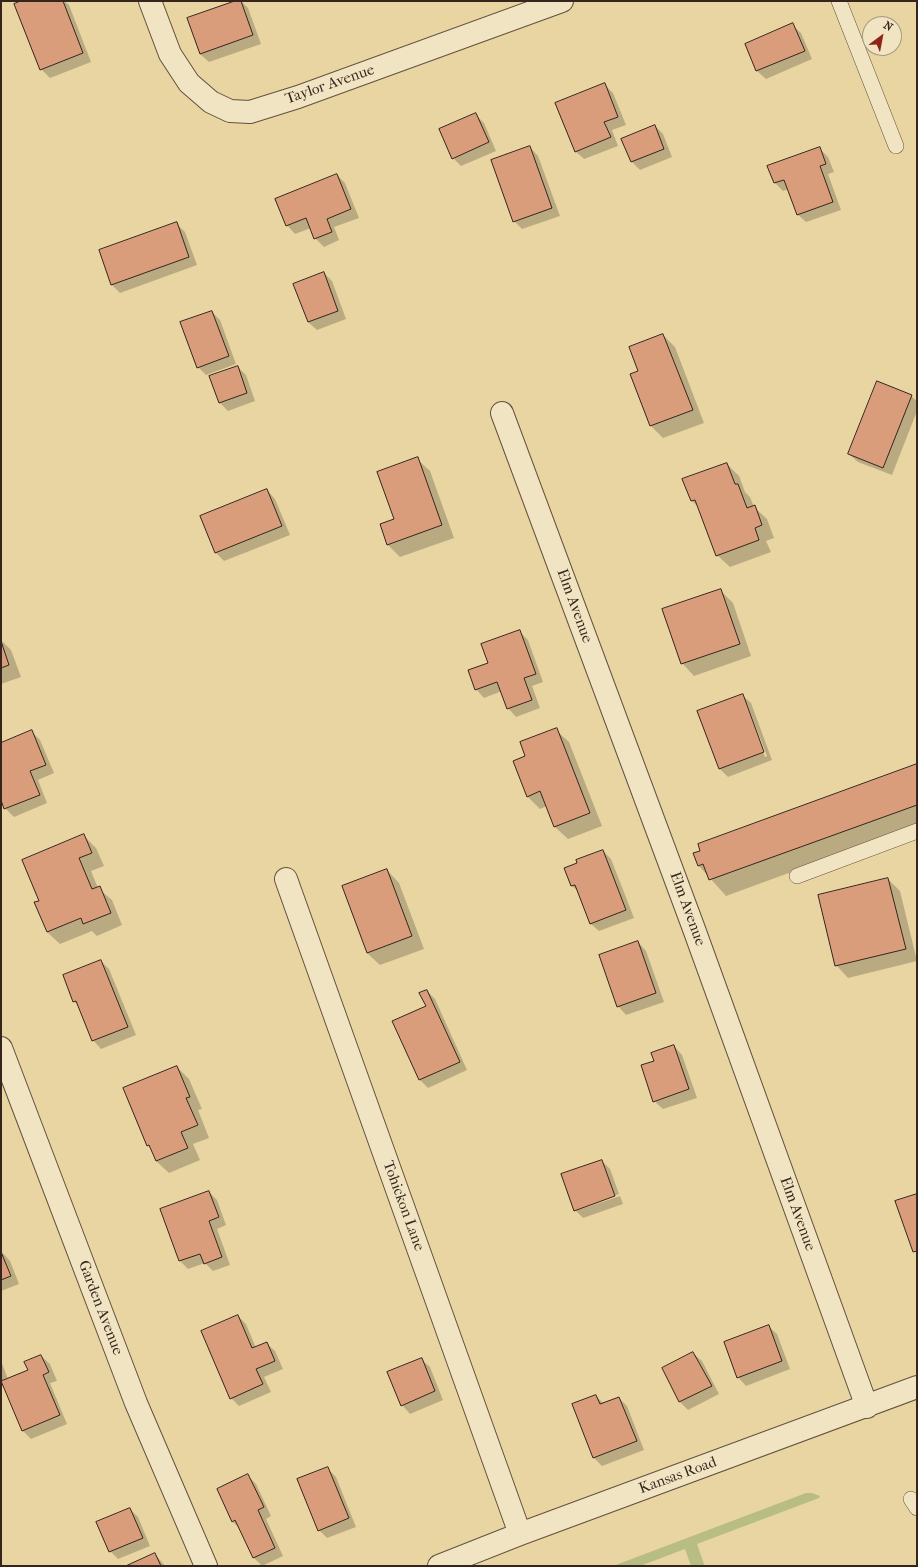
<!DOCTYPE html>
<html>
<head>
<meta charset="utf-8">
<style>
  body { margin:0 }
  #map { position:relative; width:918px; height:1567px; overflow:hidden; background:#e9d5a2; font-family:"IM FELL French Canon",serif }
  canvas { display:block }
  .frame { position:absolute; inset:0; border:2px solid #35251d; pointer-events:none }
  .north { position:absolute; left:862px; top:16px; width:40px; height:40px; box-sizing:border-box; background:#f1e4c3; border:1px solid #a69881; border-radius:50%; rotate:32deg; font-size:11px; font-weight:700; line-height:16px; text-align:center; color:#35251d }
  .north::after { content:''; display:block; margin:auto; width:14px; height:18px; background:#8f2418; clip-path:polygon(50% 0,100% 100%,50% 72%,0 100%) }
</style>
</head>
<body>
<div id="map">
<canvas width="918" height="1567"></canvas>
<div class="frame"></div>
<div class="north">N</div>
</div>
<script>
const c = document.querySelector('canvas').getContext('2d');
c.lineJoin = 'round';
function fill(path, color) { c.fillStyle = color; c.fill(path, 'evenodd'); }
function strokePath(path, color, width, dash) { c.strokeStyle = color; c.lineWidth = width; c.lineCap = dash ? 'butt' : 'round'; c.setLineDash(dash || []); c.stroke(path); }
function label(font, color, halo, rows, align = 'center') {
  c.font = font + ' "IM FELL French Canon",serif'; c.lineWidth = 3.5; c.setLineDash([]); c.textBaseline = 'middle'; c.strokeStyle = halo; c.fillStyle = color; for (const [text, x, y, turn = 0] of rows) {
    c.save(); c.translate(x, y); c.rotate((+turn || 0) * Math.PI / 180); c.textAlign = isNaN(turn) ? turn : align; if (halo) c.strokeText(text, 0, 0); c.fillText(text, 0, 0); c.restore();
  }
}
fill(new Path2D(`
  M806,1493H812L820,1496L819,1498L697,1544L704,1564L703,1566H691L685,1549L640,1566H613Z`), '#b8bd84');
fill(new Path2D(`
  M24,1H64L69,5L91,62L50,78L41,69Z
  M237,1H241L248,8L261,44L209,62L200,54L188,19Z
  M792,25L801,33L812,59L766,79L757,71L746,45Z
  M605,85L613,93L626,125L612,130L618,146L584,159L575,151Z
  M475,114L484,123L496,151L461,166L453,158Z
  M655,126L663,134L672,157L640,170L632,162Z
  M530,147L538,156L560,216L522,229L514,221Z
  M820,149L828,157L834,172L828,174L841,210L806,222L797,214L789,189L783,191L775,183L769,167Z
  M337,175L345,183L359,218L334,227L339,240L324,247L315,238L311,228L295,234L287,225Z
  M177,224L185,232L197,265L120,293L112,285Z
  M324,273L332,281L346,319L317,330L308,322L294,284Z
  M212,312L220,320L236,364L206,375L198,367Z
  M663,335L675,347L704,423L663,438L651,426L631,375L639,372Z
  M238,367L246,375L255,401L228,411L219,402Z
  M911,396L917,401V411L892,475L858,462L849,454Z
  M417,459L430,471L454,538L400,557L388,545L381,525L396,520Z
  M727,464L739,476L745,492L750,497L754,507L767,519L774,538L766,541L771,552L730,567L717,555L700,509L692,501Z
  M267,490L275,499L290,535L224,561L216,553L201,517Z
  M720,590L733,603L751,656L694,676L682,663Z
  M520,632L528,640L543,682L532,686L540,708L516,717L508,708L502,691L484,698L476,689L489,663Z
  M1,640L11,650L21,677L1,684Z
  M742,695L751,703L772,760L728,777L720,769ZM745,704H747L767,756L765,757Z
  M556,730L569,742L602,826L568,839L555,827L547,806L540,809L527,796V757Z
  M32,732L40,740L54,773L38,780L47,803L14,817L5,808L1,798V744Z
  M917,765V826L726,896L699,866L694,854Z
  M84,836L96,848L104,866L91,871L98,888L112,900L122,925L97,936L92,931L60,944L47,932L40,901Z
  M603,851L611,859L634,918L599,931L590,923L579,892L572,886L578,863Z
  M387,870L399,883L424,949L380,965L367,953Z
  M888,879L900,891L917,961L848,978L836,965Z
  M638,942L646,951L664,1002L626,1015L618,1006Z
  M101,961L109,969L136,1035L101,1049L93,1040L79,1007L74,1001Z
  M427,991L435,999L467,1070L428,1088L420,1080L393,1022L427,1006Z
  M674,1046L682,1055L697,1098L663,1109L654,1101Z
  M177,1067L189,1079L202,1109L198,1110L209,1138L193,1144L200,1160L169,1173L156,1161L152,1150L148,1146L124,1089Z
  M602,1161L610,1169L619,1194L578,1208V1210L620,1196L623,1204L583,1218L575,1210Z
  M209,1192L217,1200L226,1225L217,1229L230,1265L213,1271L205,1263L188,1269L180,1261Z
  M1,1251L10,1261L19,1284L1,1291Z
  M238,1316L246,1324L256,1348L266,1343L275,1351L283,1369L264,1377L271,1392L239,1406L231,1398Z
  M768,1326L777,1334L790,1369L746,1386L738,1377Z
  M693,1353L702,1361L719,1394L688,1410L680,1402L663,1368Z
  M41,1356L50,1364L57,1381L50,1383L67,1424L31,1439L23,1431L4,1385L1,1386V1361L8,1379L29,1371Z
  M421,1359L430,1367L443,1400L410,1414L402,1405Z
  M596,1396L604,1404L619,1398L627,1406L644,1450L602,1466L594,1458L573,1405Z
  M327,1468L336,1477L356,1527L327,1538L319,1530Z
  M248,1476L256,1484L271,1516L266,1519L283,1556L262,1566L254,1558L240,1529L232,1521Z
  M130,1509L138,1517L150,1546L118,1559L110,1551Z
  M155,1554L165,1566H128Z`), '#0003');
const building = new Path2D(`
  M21,1H63L83,53L40,70L14,4Z
  M235,1H241L253,35L200,54L187,18Z
  M793,23L805,51L756,71L745,44Z
  M605,83L618,117L604,122L611,137L575,152L555,103Z
  M476,113L489,142L452,159L439,129Z
  M655,125L664,149L631,162L621,139Z
  M530,146L552,208L513,222L491,160Z
  M820,147L826,164L820,166L833,202L797,215L784,180L774,183L767,166Z
  M337,174L351,209L327,219L332,232L314,239L306,218L286,226L275,199Z
  M177,222L189,257L111,285L99,250Z
  M324,272L338,311L308,322L293,284Z
  M212,311L229,356L197,368L180,322Z
  M663,334L693,410L650,426L630,374L638,371L629,347Z
  M238,366L247,393L219,403L209,376Z
  M877,381L912,395L883,468L848,454Z
  M418,457L442,525L387,545L380,524L394,519L377,472Z
  M727,463L735,484H738L747,508L755,505L762,525L755,528L759,540L716,556L695,500L691,501L682,479Z
  M267,489L282,526L215,553L200,516Z
  M721,589L740,644L681,664L662,609Z
  M520,630L536,674L524,678L532,700L507,709L497,682L475,690L468,670L488,663L481,644Z
  M1,641L9,665L1,668Z
  M743,694L764,752L719,769L697,711Z
  M557,728L590,813L554,827L540,791L527,797L513,761L525,756L520,742Z
  M32,730L46,765L30,771L40,795L4,809L1,800V743Z
  M917,764V805L709,880L703,864L698,866L693,853L700,851L698,844Z
  M84,834L92,853L79,858L92,889L100,886L111,913L83,924L81,918L47,932L34,902L39,901L22,860Z
  M603,850L626,910L590,924L575,885L571,886L564,868L577,863L576,860Z
  M387,869L412,936L367,953L342,886Z
  M888,878L906,949L835,966L818,895Z
  M638,941L656,993L617,1007L599,955Z
  M101,960L128,1027L92,1041L76,1001L73,1002L63,975Z
  M427,990L460,1062L419,1080L392,1021L426,1006L419,993Z
  M674,1045L689,1089L653,1102L641,1065L654,1061L651,1053Z
  M177,1066L190,1097L186,1098L198,1125L181,1132L188,1148L156,1161L149,1145L147,1146L123,1088Z
  M602,1160L615,1196L574,1211L561,1174Z
  M209,1191L219,1217L209,1221L222,1257L204,1264L200,1254L179,1261L160,1209Z
  M917,1194V1251L913,1252L895,1201Z
  M1,1252L11,1276L1,1280Z
  M238,1315L252,1348L267,1342L275,1361L256,1369L263,1384L230,1399L201,1331Z
  M769,1325L782,1361L737,1378L724,1342Z
  M693,1352L712,1386L679,1402L662,1368Z
  M41,1355L49,1372L43,1375L60,1415L22,1431L1,1381L28,1370L24,1362Z
  M422,1358L435,1391L401,1406L387,1372Z
  M596,1395L600,1404L619,1397L637,1441L593,1458L572,1404Z
  M328,1467L349,1518L318,1531L297,1479Z
  M248,1474L264,1507L258,1510L275,1548L253,1558L235,1520L232,1522L217,1489Z
  M130,1508L143,1538L109,1552L96,1522Z
  M155,1553L161,1566H126Z`);
fill(building, '#da9d7c');
strokePath(building, '#35251d', 1);
const service = new Path2D(`
  M839,1L896,146
  M797,876L917,831
  M911,1499L917,1508`);
const minor = new Path2D(`
  M150,1L170,54L189,83L211,102L230,111L250,112L298,97L562,1
  M502,413L694,929L867,1407
  M286,879L520,1534
  M1,1048L136,1403L206,1566
  M439,1566L520,1534L917,1387`);
strokePath(service, '#62513e', 16);
strokePath(minor, '#62513e', 24);
strokePath(service, '#f1e4c3', 15);
strokePath(minor, '#f1e4c3', 22);
label('15px', '#35251d', '#f1e4c3', [
  ["Taylor Avenue",330,85,-19],
  ["Elm Avenue",574,606,70],
  ["Elm Avenue",687,909,70],
  ["Tohickon Lane",403,1206,70],
  ["Elm Avenue",797,1214,70],
  ["Garden Avenue",100,1308,69],
  ["Kansas Road",678,1476,-20]
]);
</script>
</body>
</html>
